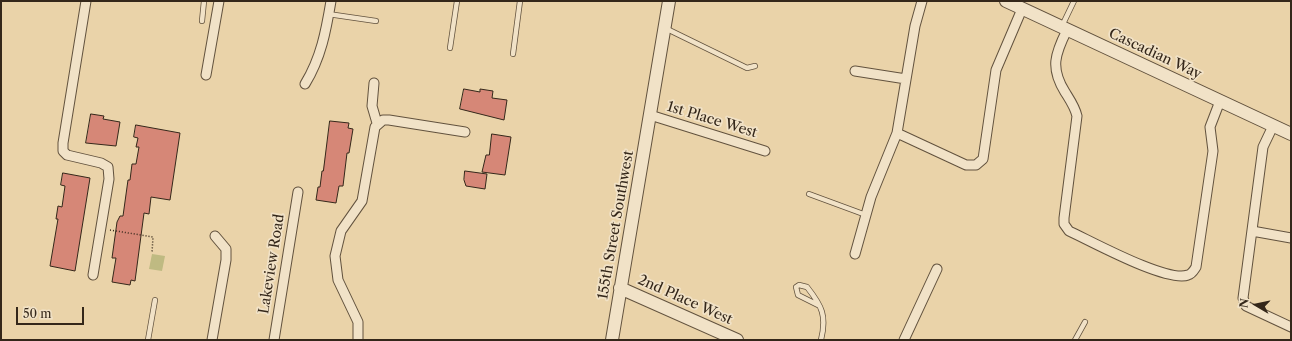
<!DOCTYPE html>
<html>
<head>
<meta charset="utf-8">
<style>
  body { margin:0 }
  #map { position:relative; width:1292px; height:341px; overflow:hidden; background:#ead3a9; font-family:"Libre Caslon Text",serif }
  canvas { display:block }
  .frame { position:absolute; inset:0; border:2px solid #34271a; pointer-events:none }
  .north { position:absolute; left:1236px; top:285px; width:40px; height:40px; -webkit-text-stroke:3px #f1e2c7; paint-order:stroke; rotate:279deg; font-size:11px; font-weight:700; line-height:16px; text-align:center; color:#34271a }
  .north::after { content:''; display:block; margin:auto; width:14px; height:18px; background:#34271a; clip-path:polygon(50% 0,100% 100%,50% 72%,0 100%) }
  .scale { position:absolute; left:16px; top:307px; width:68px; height:18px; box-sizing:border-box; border:2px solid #34271a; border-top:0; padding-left:5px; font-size:12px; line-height:14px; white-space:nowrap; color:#34271a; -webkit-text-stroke:3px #f1e2c7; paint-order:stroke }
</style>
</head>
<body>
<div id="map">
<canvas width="1292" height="341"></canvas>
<div class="frame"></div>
<div class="north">N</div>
<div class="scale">50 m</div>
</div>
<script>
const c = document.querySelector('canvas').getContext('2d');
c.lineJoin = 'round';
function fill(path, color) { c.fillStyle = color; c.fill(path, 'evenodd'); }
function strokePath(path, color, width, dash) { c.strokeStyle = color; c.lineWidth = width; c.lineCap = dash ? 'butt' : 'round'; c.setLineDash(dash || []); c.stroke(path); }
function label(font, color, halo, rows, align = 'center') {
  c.font = font + ' "Libre Caslon Text",serif'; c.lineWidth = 3.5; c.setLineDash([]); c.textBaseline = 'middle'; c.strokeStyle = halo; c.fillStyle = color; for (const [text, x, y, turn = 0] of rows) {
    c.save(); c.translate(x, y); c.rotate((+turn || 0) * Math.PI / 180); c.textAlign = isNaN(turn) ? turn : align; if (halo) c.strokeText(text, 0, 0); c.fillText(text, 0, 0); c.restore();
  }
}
fill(new Path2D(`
  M152,254L165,256L162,271L149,269Z`), '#bfba82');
const building = new Path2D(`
  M464,89L480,92V89L493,91L492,98L507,100L504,120L460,109Z
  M91,114L104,116L103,119L120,122L116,146L86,143Z
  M330,121L349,123L348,128L353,129L349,153H347L343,186H339L336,203L316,200L318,187H320L322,171H323Z
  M136,125L180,133L170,200L151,197L149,214L144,213L135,281L131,280L130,285L112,282L116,258H112L117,222L120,216H123L128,180H130L132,164H136L139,147H136L138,138L134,137Z
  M492,134L511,137L505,175L482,172L486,155H489Z
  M465,171L487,174L485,189L466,186L464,180Z
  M63,173L90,178L75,271L50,266L58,219H56L58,206L62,207L65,186L61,185Z`);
fill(building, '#d68777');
strokePath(building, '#34271a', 1);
const service = new Path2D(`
  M328,14L376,21
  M202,21L204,1
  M1062,26L1074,1
  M665,28L747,68L755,66
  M450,48L457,1
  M513,54L520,1
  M809,194L866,215
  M818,305L798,295L796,287L799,285L807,287C822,306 827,316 821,340
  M148,340L155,300
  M1075,340L1085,322`);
const minor = new Path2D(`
  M86,1L63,143V151L67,155L101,163L108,167L109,179L93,275
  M1067,30C1055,54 1050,68 1065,92C1070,100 1075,107 1077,116L1064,218V224L1069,231C1091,241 1167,283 1188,275C1192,274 1194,270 1196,267L1213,151L1210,127L1220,101
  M855,71L906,79
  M206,75L219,1
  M374,83L372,106L377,123
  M305,84C321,58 326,31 331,1
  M650,115L765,151
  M1273,126L1263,147L1243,298L1246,306L1291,327
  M897,133L966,165H976L983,159L996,70L1022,9
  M1252,231L1291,238
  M855,254L871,197L897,133L915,26L922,1
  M212,340L226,260V249L215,236
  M274,340L298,192
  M358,340V322L338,280L335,256L341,231L362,201L375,127L383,120H389L465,132
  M904,340L937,269`);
const tertiary = new Path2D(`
  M1006,1L1291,134
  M620,288L737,340
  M612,340L669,1`);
strokePath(service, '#62523e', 6);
strokePath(minor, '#62523e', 11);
strokePath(tertiary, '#62523e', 14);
strokePath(new Path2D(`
  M110,230L153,237L152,253`), '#34271a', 1.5, [1, 2]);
strokePath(service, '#f1e2c7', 4.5);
strokePath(minor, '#f1e2c7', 9);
strokePath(tertiary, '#f1e2c7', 12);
label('14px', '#34271a', '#f1e2c7', [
  ["Cascadian Way",1155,54,25],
  ["1st Place West",712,120,17],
  ["155th Street Southwest",616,225,-80],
  ["Lakeview Road",272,264,-81],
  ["2nd Place West",685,300,24]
]);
</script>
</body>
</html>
